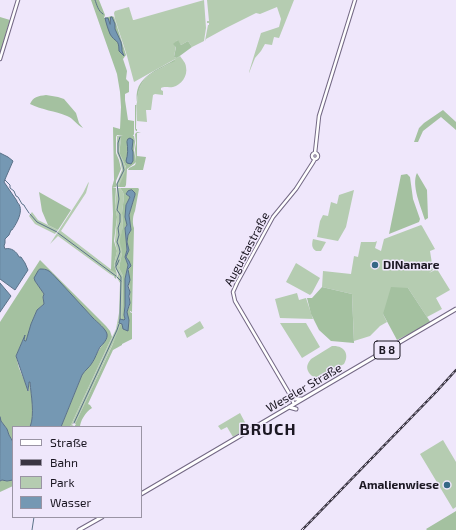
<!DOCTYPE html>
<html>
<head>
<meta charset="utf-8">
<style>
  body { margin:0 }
  #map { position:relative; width:456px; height:530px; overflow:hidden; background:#efe7fb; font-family:"Exo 2",sans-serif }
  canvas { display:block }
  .legend { position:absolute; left:12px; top:426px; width:130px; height:92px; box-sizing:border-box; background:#efe7fb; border:1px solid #9a94a4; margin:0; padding:5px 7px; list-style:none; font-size:12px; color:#1b1722 }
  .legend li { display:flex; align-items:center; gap:8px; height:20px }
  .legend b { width:20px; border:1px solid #9a94a4 }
</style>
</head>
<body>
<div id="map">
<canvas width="456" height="530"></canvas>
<ul class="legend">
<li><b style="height:5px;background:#fff"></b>Straße</li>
<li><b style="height:5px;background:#3a3542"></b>Bahn</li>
<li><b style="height:11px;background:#b5ccb1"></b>Park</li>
<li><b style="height:11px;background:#7598b3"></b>Wasser</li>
</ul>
</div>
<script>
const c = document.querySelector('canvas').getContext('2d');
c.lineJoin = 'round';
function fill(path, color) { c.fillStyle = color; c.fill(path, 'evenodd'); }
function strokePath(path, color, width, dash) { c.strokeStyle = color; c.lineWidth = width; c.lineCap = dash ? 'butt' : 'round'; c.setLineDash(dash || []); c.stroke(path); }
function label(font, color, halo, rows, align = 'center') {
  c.font = font + ' "Exo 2",sans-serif'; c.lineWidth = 3; c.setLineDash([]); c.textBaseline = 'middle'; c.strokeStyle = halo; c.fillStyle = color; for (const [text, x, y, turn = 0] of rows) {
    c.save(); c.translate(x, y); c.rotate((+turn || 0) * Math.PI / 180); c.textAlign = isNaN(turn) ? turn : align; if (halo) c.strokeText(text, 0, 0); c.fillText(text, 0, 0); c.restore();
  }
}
fill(new Path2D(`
  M204,0L206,28L204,41L192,47L188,41L181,45L177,40L174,57L177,58L134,82L127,56L115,19L114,13L115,11L129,7L133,20H134Z
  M207,0H294L279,38L274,37L272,45L265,44L261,51L255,58L249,73V72L261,33L279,27L281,19L277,7L260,14L256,13L226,28L206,39L205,41L208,25H209V23H207V21H209Z
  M180,56C182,59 186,63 186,67C188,76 181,85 173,87C168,88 165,86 161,88V90L163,91V95L155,94L153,95L151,110H146L147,122L137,121C137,107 135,87 147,77C154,71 166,66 174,61V60Z
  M117,136H121C121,142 119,147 120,153C121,158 125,163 126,168C126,174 121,181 120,187H117L116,185L122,170L120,160L117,153Z
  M89,182L86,193L61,231L117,274L115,277L110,274L58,236L50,244L83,193L88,183Z
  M117,188H120L123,192L124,196L122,213L123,226L121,238L122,253L119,268L123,276L122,320L121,319L119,323H121L117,335L75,424L74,422L72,425L74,426V427H70L116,329L119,313L120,283L117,278L118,274L114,264L117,251L115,241L117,217L115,206Z
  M354,190L346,227L338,241L317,237L320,221L323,215L328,216L331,202L337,204L339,195Z
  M32,212L38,220L58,230L55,234L35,224L29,216Z
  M421,225L422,226L435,249L430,251L433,270L429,273L437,269L450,290L436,298L442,309L427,317L408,288L383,314L387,322L380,326L370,336L354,341L352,294L322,287L323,271L351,274L354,256L358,257L361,242H375L377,241L375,248L381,251L384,239Z
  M313,239L326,242L321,251H316C311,248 312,243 313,239Z
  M296,263L320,278L312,293L310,295L286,282Z
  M297,293L299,300L306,298L313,319L280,318L275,299Z
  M200,321L204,328L187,338L184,331Z
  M280,323H306L320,347L302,358Z
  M332,346C344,345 350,354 344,364C334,369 315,386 308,371C306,366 308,363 311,359Z
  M240,413L248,428L233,437L227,427L221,430L218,426Z
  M443,440L456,462V507L453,509L420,454Z`), '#b5ccb1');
fill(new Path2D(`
  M91,0H99L105,15L104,18L112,16L114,17L126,55L123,59L127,71L126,79L129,82V92L125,94V100L128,120L134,121V134L133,136H134L135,142L134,150L136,162L134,164L127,169L126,185L125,187H120L119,186L125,172L126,167L120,154V147L121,136H123L117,135L116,137V153L119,160L121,169L116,181V187H112L114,180L113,127L120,129L121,107L120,92L117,74Z
  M0,17L10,20L0,53Z
  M178,40L181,45L188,41L192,47L177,58L174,57L176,47L173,44Z
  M174,60L175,61C167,65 153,72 147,77C134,88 137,113 136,129H137V131H136L135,129V105H137C137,101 136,96 137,92C140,75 161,68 174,60Z
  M46,95L58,97L64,99L76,113L79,123L83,128C77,125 73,118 67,116C55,111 42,110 30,104C33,97 38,96 46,95Z
  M443,110L456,122V130L441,117L423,131L418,142H414L419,128L424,123Z
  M137,132L141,133H137V156L146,157L143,170H128L129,168L135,165L136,162L135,149L136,143L135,134Z
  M417,173L427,190L428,218L425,220C421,207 411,185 417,173Z
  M407,174L410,177L413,199L420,219L419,222L389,234L401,175Z
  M112,187L116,188L115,206L117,217L114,241L117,251L114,264L117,274L116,279L114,277L117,274L111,270L113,214Z
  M120,188H138L139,189L135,211C133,215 132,223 134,228L132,312L130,311V312L132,313V339L122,344V345L113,350L88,404L90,405L92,408C85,412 80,422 80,427H74L76,424H75L112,346L121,323L122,324L124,330H127C130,321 127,319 127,312C128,309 130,306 130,303C131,289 126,276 130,263L126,257L129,250L127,242L128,235L131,230L129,215L135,195L128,191L126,194L130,197L126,205L127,225L125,227L127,250L125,257L128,265L125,279V306L124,315L125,319L124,320H122L123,276L119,268L122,253L121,247L120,243V239L123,226L122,213L124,196L123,192Z
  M39,192L71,210L58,230L48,225L42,211Z
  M40,260L106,326L110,331L112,337L70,427H61L82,375C84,371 87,369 90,365C93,363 94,359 95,356C99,350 102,345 106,339L103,328L87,312L66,289L49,271L42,269H40L35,281L44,294L43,297L44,304L37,310L33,320L26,341H25L24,340L25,335L16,356L19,368L27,387L28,391H29V382H30C31,396 35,413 30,427H13V442L9,435L7,429L1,421L0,417V322Z
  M322,287L352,294L354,343L331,341L319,330L311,314L307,298H312Z
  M391,287L408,288L431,323L397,340L383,314Z
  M2,480L7,481L13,480V486L0,492V481Z
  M456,511V530H427L426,529Z`), '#a4c1a0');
const water = new Path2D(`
  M111,17H112L115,24V29L121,42L122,48V51L124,56L119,51C119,38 115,43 110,34C108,29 106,23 105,18H108L110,24Z
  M128,139L130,138L133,140L132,149L133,152V161L131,164L127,163L126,161C128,155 128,148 127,142Z
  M0,153L8,157L13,161L6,177L4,182L17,201V202C25,209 17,223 12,230H11L9,235L5,239V243L4,246L5,249C11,247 17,252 19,257H21L25,263L28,270L15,290L0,279Z
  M132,190L135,193V195L129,215L131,230L128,235L127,242L129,250L126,257L129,261L131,266L128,269L130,280L128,286L130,292L129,296L130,303L127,312L129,320L128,331L123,329L122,324L119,323L120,319L124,320L125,319L124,315L125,306V279L128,265L125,257L127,250L125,228L127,225L125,217L126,205L130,197L126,194L128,191Z
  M40,269C43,269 46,269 49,271C53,274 56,278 60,282C71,294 82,306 93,318C97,322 106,329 107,334C108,339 103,344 100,347C97,352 95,359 92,363C89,368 85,370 82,375L61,427H30C35,414 31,396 30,382H29L28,391L16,356L25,335L24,340L25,341H26L31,324L37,310L44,304L43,297L44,294L35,281L34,278L38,271Z
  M0,283L11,296L0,312Z
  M0,417L1,421L7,429L9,435L13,442V480L7,481L2,480L0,481Z`);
fill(water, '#7598b3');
strokePath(water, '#5a7188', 1);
strokePath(new Path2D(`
  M95,0C97,5 98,11 103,14
  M0,53L7,33
  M120,137L118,143V152L122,162L124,170L117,184L119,199L117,210L120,214V222L118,228L119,235L117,242L119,247L120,252L116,263V268L121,277L120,319
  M5,180L10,185V188L14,191L16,196L18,197L22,204L24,205L25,207L29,213
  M30,214L37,222L57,232
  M58,233L116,276
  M116,266L117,265L119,260
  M117,277L121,281
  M74,423L117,330L119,324
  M32,530L34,517`), '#5a7188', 1);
const secondary = new Path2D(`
  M0,59L18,0
  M315,153L319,116L355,0
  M312 156a3 3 0 1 1 6 0a3 3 0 1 1-6 0Z
  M294,404L289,393L235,301L233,292L237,283L273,217L296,189L312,164L315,159`);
const primary = new Path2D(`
  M293,399H301
  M289,407L296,409
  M141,494L456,309
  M79,530L102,517`);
strokePath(secondary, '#736884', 4.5);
strokePath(primary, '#736884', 5);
strokePath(secondary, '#fff', 2.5);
strokePath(primary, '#fff', 3);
const rail = new Path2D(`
  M302,530L436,392L456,370`);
strokePath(rail, '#3a3542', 2.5);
strokePath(rail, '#efe7fb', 1, [3]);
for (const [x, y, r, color] of [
  [375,265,4,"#356885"],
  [447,485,4,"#356885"]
]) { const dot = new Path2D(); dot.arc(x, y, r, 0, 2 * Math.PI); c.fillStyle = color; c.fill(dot); strokePath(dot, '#efe7fb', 1.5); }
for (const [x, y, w] of [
  [387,350,26]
]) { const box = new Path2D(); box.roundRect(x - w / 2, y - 9, w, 18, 3); c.fillStyle = '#efe7fb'; c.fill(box); strokePath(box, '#1b1722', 1); }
label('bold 11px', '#1b1722', null, [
  ["B 8",387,350]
]);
label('12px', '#1b1722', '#efe7fb', [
  ["Augustastraße",247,249,-62],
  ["Weseler Straße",304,388,-30]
]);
label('bold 12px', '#1b1722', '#efe7fb', [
  ["DINamare",383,265],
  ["Amalienwiese",439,485,"right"]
], 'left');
c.letterSpacing = '1px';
label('bold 16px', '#1b1722', '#efe7fb', [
  ["BRUCH",268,430]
]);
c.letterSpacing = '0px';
</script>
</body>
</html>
